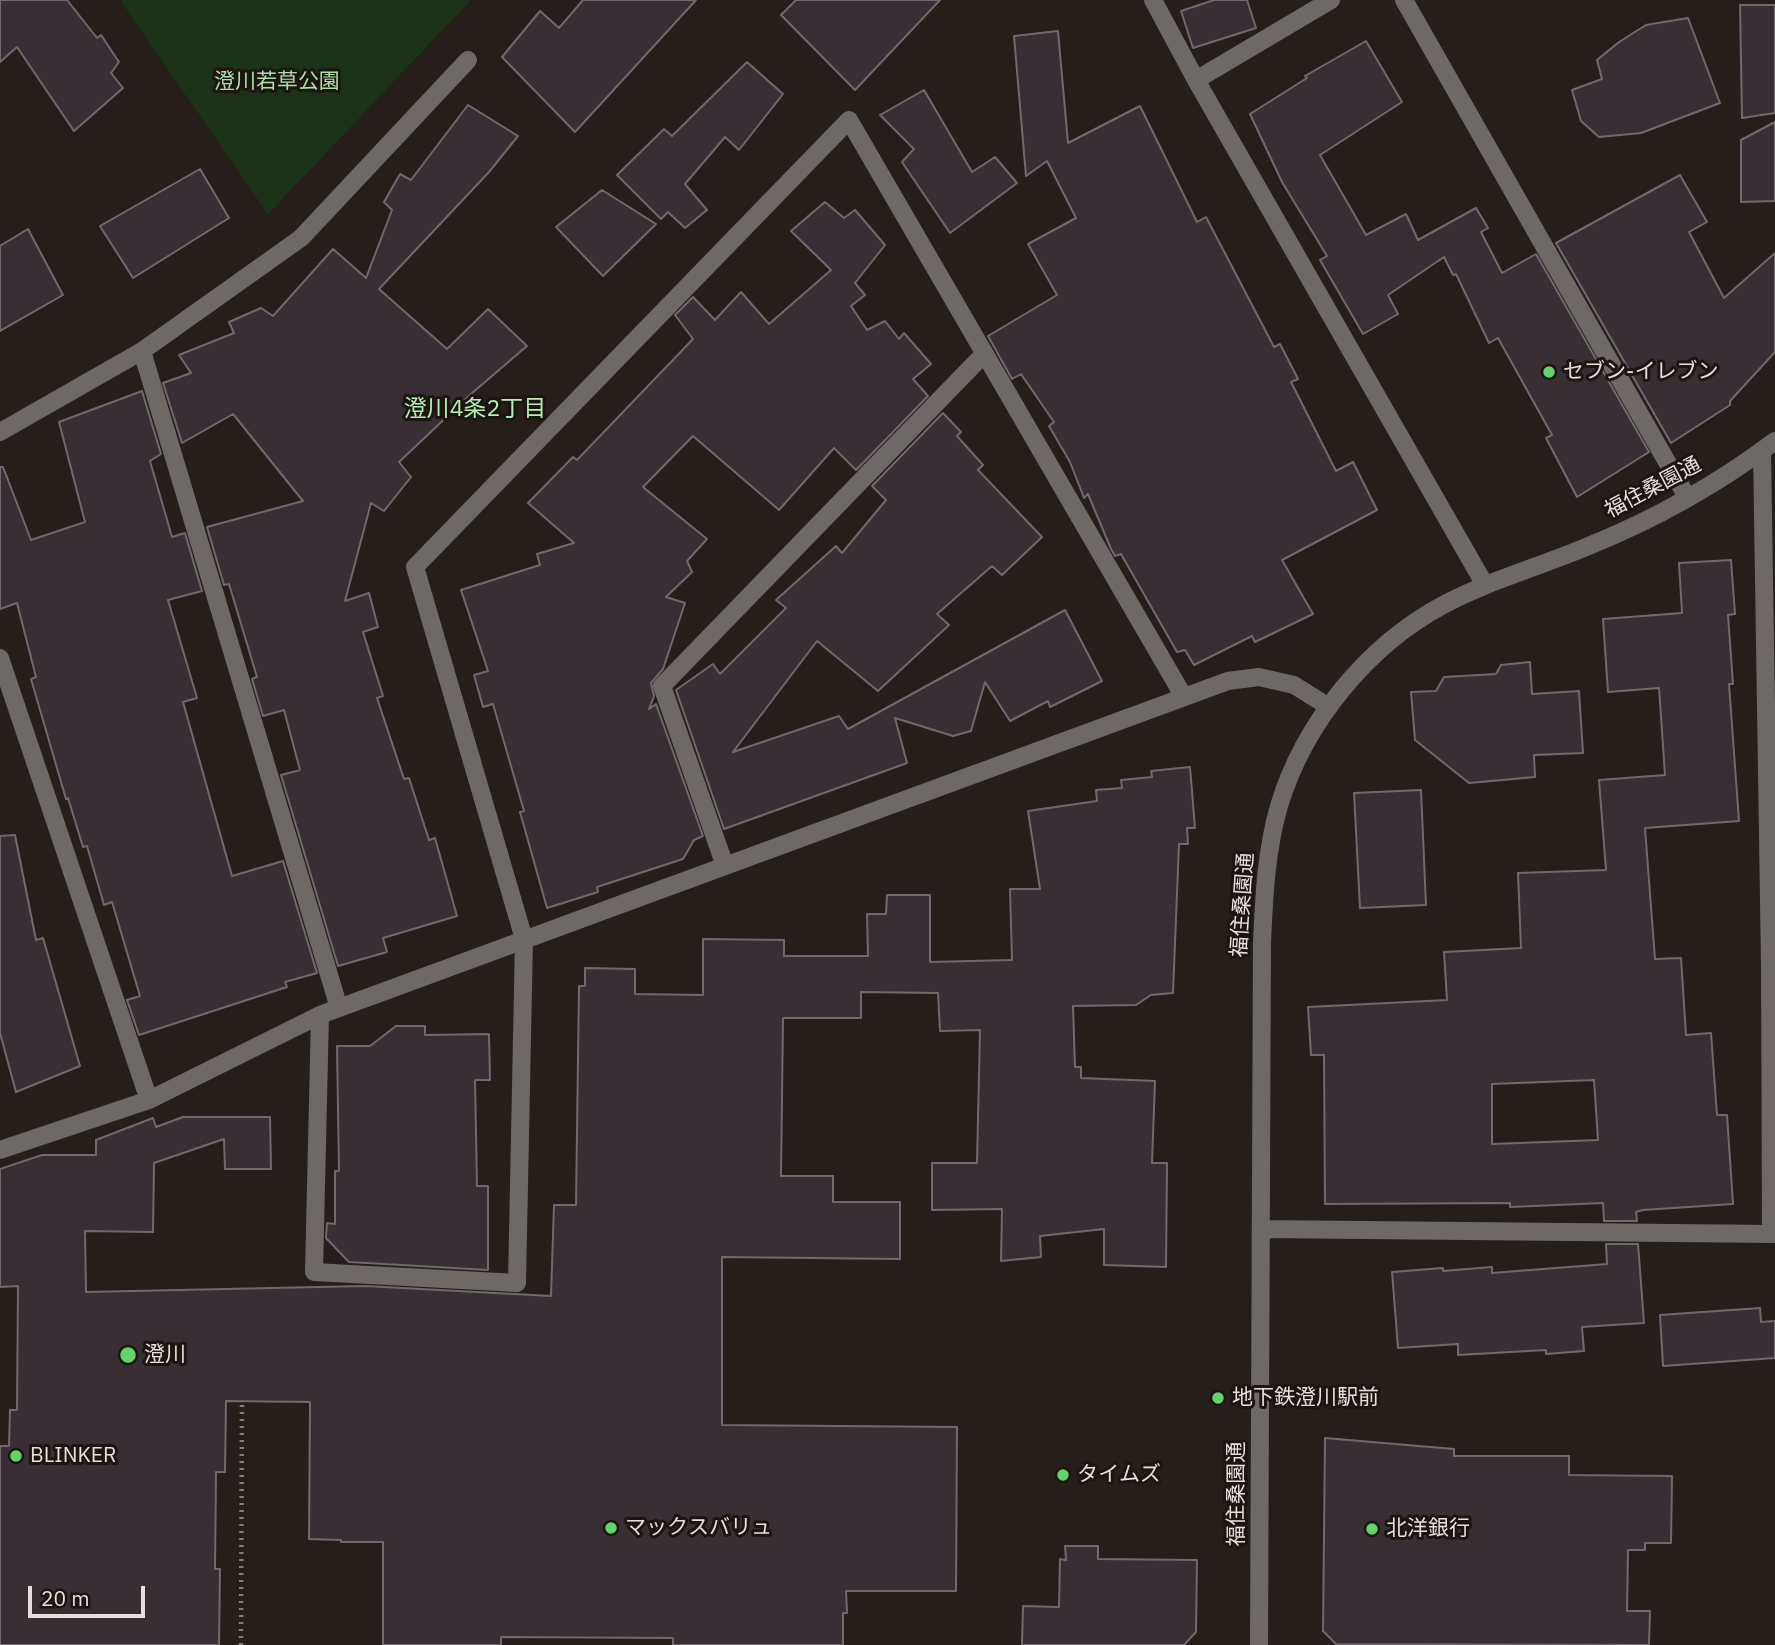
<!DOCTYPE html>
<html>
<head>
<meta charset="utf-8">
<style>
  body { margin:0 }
  #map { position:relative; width:1775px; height:1645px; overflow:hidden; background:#261e1b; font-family:"IBM Plex Sans",sans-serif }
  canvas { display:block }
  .scale { position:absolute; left:28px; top:1586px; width:117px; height:32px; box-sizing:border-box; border:4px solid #e5dfdd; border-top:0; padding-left:9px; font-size:21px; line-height:24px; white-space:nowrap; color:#e5dfdd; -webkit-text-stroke:5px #1c1512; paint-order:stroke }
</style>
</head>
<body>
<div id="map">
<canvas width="1775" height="1645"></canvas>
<div class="scale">20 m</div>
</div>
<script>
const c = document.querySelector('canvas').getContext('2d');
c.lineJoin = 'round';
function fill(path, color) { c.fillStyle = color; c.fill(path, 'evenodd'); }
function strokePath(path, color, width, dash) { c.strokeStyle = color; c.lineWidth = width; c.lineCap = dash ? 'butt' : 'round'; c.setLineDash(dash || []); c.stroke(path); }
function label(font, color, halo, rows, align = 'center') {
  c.font = font + ' "IBM Plex Sans","Noto Sans JP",sans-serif'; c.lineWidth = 6; c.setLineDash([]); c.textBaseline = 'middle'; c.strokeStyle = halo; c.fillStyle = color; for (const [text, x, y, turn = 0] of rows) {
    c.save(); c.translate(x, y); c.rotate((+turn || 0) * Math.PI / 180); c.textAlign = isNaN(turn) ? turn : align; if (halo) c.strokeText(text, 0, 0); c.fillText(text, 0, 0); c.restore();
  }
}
fill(new Path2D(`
  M123,0H471L268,214L122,3Z`), '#1c3217');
const building = new Path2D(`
  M0,0H67L97,38L101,35L119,62L111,73L123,88L74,131L17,47L0,62Z
  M583,0H696L575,132L502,57L540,11L559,28Z
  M796,0H940L855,90L781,15Z
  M1214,0H1247L1256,28L1193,48L1181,11Z
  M1740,5H1775V113L1742,118Z
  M1688,18L1720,103L1641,133L1599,137L1581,121L1572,90L1602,79L1597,60L1619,42L1646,25Z
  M1058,31L1068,143L1140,106L1197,222L1206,217L1274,347L1280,344L1298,379L1291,382L1336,471L1353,462L1377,510L1282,560L1313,614L1255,642L1252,636L1194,665L1185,650L1177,652L1121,554L1115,556L1111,549L1088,494L1084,498L1070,462L1049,426L1054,422L1021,374L1012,379L988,336L1057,295L1028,244L1076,218L1047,161L1026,176L1014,36Z
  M1366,41L1402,102L1320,155L1366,235L1406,214L1418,240L1476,208L1488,228L1481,232L1502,273L1536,254L1649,452L1577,497L1546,438L1552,435L1498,338L1489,343L1456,274L1453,275L1444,257L1388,295L1398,314L1363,334L1320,260L1327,256L1282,182L1250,114L1307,78L1305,76Z
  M747,62L783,94L739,150L725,137L685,184L707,210L685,228L668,212L661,219L617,175L664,129L672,136Z
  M924,90L972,172L995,157L1017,183L950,233L902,162L914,149L880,115Z
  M468,105L518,136L489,172L379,289L447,349L488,309L527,346L471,394L399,462L411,477L384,511L371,503L345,601L369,593L378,627L363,632L383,696L377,698L404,779L409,778L429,840L435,838L457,916L383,938L387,952L338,966L281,775L300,770L284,710L263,716L252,679L257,677L229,584L224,585L207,527L303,501L233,414L182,443L163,383L191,373L179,355L234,333L229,322L261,308L273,316L333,249L366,278L392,210L384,202L400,174L411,180Z
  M1775,122V201L1741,202V140Z
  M200,169L229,218L133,278L100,226Z
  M1680,175L1707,222L1689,232L1724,298L1775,253V352L1730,401V405L1671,443L1556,243Z
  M602,190L656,224L603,276L556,227Z
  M825,202L844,218L855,210L885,245L855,283L865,295L851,306L867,330L885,321L899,339L904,333L931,364L913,379L928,396L856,470L834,448L779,510L693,436L643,487L707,539L687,561L692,572L666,597L685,603L663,669L651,683L654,696L649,709L656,704L703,836L694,840L683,859L597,887L598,892L547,908L520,812L524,811L493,704L483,707L474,675L488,671L461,590L540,565L537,554L574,543L528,503L573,457L577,460L693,339L675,315L693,297L715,320L741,292L769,324L831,270L791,231Z
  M28,229L63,295L0,331V246Z
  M142,391L161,454L150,461L172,537L185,533L202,591L168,600L197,698L183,702L232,876L283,861L317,973L285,982L287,987L139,1035L127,1000L140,996L112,902L104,905L87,846L83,847L68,798L66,799L31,679L36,677L17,603L0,609V467H3L31,540L85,522L59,422Z
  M943,413L961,432L957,436L983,465L978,470L1042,537L1002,575L992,566L937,614L949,625L878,691L817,641L733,752L839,716L848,729L1065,610L1102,681L1050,707L1048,701L1010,721L985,682L971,731L953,736L895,718L907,763L724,829L676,690L713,664L720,674L786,608L776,600L836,546L842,553L886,500L872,486Z
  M1731,560L1735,614L1728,615L1733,684H1729L1739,821L1645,828L1655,959L1681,958L1686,1035L1711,1033L1717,1115H1727L1733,1204L1643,1210L1636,1212L1637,1221H1604L1603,1203L1510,1207V1203L1325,1204L1324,1055H1311L1308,1007L1447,1000L1444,952L1521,948L1518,873L1606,870L1599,780L1665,775L1659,688L1608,692L1603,619L1682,613L1679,563ZM1594,1080L1598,1140L1492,1144V1084Z
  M1530,662L1532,694L1579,691L1583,753L1534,755L1535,777L1469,783L1415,740L1411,692L1436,691L1444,677L1496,674L1501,665Z
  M1190,767L1195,828H1187L1188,844H1179L1173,993L1151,995L1136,1005L1073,1006L1075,1067H1081V1078L1155,1081L1152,1163H1167L1166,1267L1104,1265V1229L1040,1236L1041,1257L1001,1261L1002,1209L932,1210V1163H977L980,1030L940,1031L938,993L861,992V1018H783L781,1176H833V1202H900V1259L722,1257V1425L957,1427L956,1591H846L847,1613H843V1645H673V1638L501,1637V1645H383V1542H341V1540L309,1539L310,1402L226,1401L225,1472H216L215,1569H220L219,1645H0V1446H9L10,1410H17L18,1286L0,1287V1169L42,1155H96V1140L153,1118L156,1127L183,1117H270L271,1169H225L224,1139L154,1163L153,1232L85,1231L86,1292L365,1286L551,1296L554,1205H576L579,986H585V968L635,969V994L703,995V939L784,940V956H868L867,914H886L887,895H930V962L1012,960L1010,889H1040L1028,811L1097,801L1096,790L1122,788L1121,780L1152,777L1151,771Z
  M1421,790L1426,905L1360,908L1354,793Z
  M15,835L36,940L43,938L80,1066L16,1092L0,1033V836Z
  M396,1026H425V1035L489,1034L490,1080H475L477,1186H488V1270L349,1262L326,1238L327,1223L335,1224V1171H339L337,1046H370Z
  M1606,1244H1638L1644,1323L1582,1327L1584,1351L1546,1354V1350L1458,1355V1344L1398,1348L1392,1272L1443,1268V1271L1492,1267V1273L1607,1264Z
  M1760,1308L1761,1322L1775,1321V1358L1663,1366L1660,1315Z
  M1325,1438L1454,1449V1456H1569V1475L1672,1476L1671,1543H1645V1550H1628L1627,1611H1650L1649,1645L1336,1644L1323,1631Z
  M1065,1546H1098V1559L1197,1560L1196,1632L1184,1645H1022L1023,1606L1059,1607L1060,1559L1066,1560Z`);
fill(building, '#372f33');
strokePath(building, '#72696e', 2);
strokePath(new Path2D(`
  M241,1645L242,1402`), '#857e7c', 4.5, [2, 5]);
strokePath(new Path2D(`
  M1153,0L1196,80L1485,585
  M1404,0L1687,497
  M1196,80L1331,0
  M142,351L339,1008
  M0,432L142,351L301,238L468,60
  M1762,450L1770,965L1771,1234
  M0,658L149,1100
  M725,866L662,686L984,354
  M320,1015L314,1272L517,1283L524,939L415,567L849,120L1184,697
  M0,1150L149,1100L320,1015L1228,681L1259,677L1294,685L1329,707
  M1261,1229L1775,1234
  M1259,1645L1262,943C1264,897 1266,851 1279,806C1304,723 1367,646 1443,605C1490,580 1542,566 1591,545C1655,519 1719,483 1775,441`), '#6c6966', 18);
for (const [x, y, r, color] of [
  [1549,372,7,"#62d469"],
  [128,1355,9,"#62d469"],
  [1218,1398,7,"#62d469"],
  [16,1456,7,"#62d469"],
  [1063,1475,7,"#62d469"],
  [611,1528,7,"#62d469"],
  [1372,1529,7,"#62d469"]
]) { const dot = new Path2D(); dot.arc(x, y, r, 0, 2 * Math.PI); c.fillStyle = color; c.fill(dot); strokePath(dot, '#1c1512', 2.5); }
label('21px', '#acdfa3', '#1c1512', [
  ["澄川若草公園",277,82]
]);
label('21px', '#e5dfdd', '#1c1512', [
  ["セブン-イレブン",1563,372],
  ["澄川",144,1355],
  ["地下鉄澄川駅前",1232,1398],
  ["BLINKER",30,1456],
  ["タイムズ",1077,1475],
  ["マックスバリュ",625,1528],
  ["北洋銀行",1386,1529]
], 'left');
label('21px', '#e5dfdd', '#1c1512', [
  ["福住桑園通",1653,488,-28],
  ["福住桑園通",1243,905,-86],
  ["福住桑園通",1237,1494,-90]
]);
label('23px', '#b3eeb3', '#1c1512', [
  ["澄川4条2丁目",475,409]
]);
</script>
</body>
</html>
